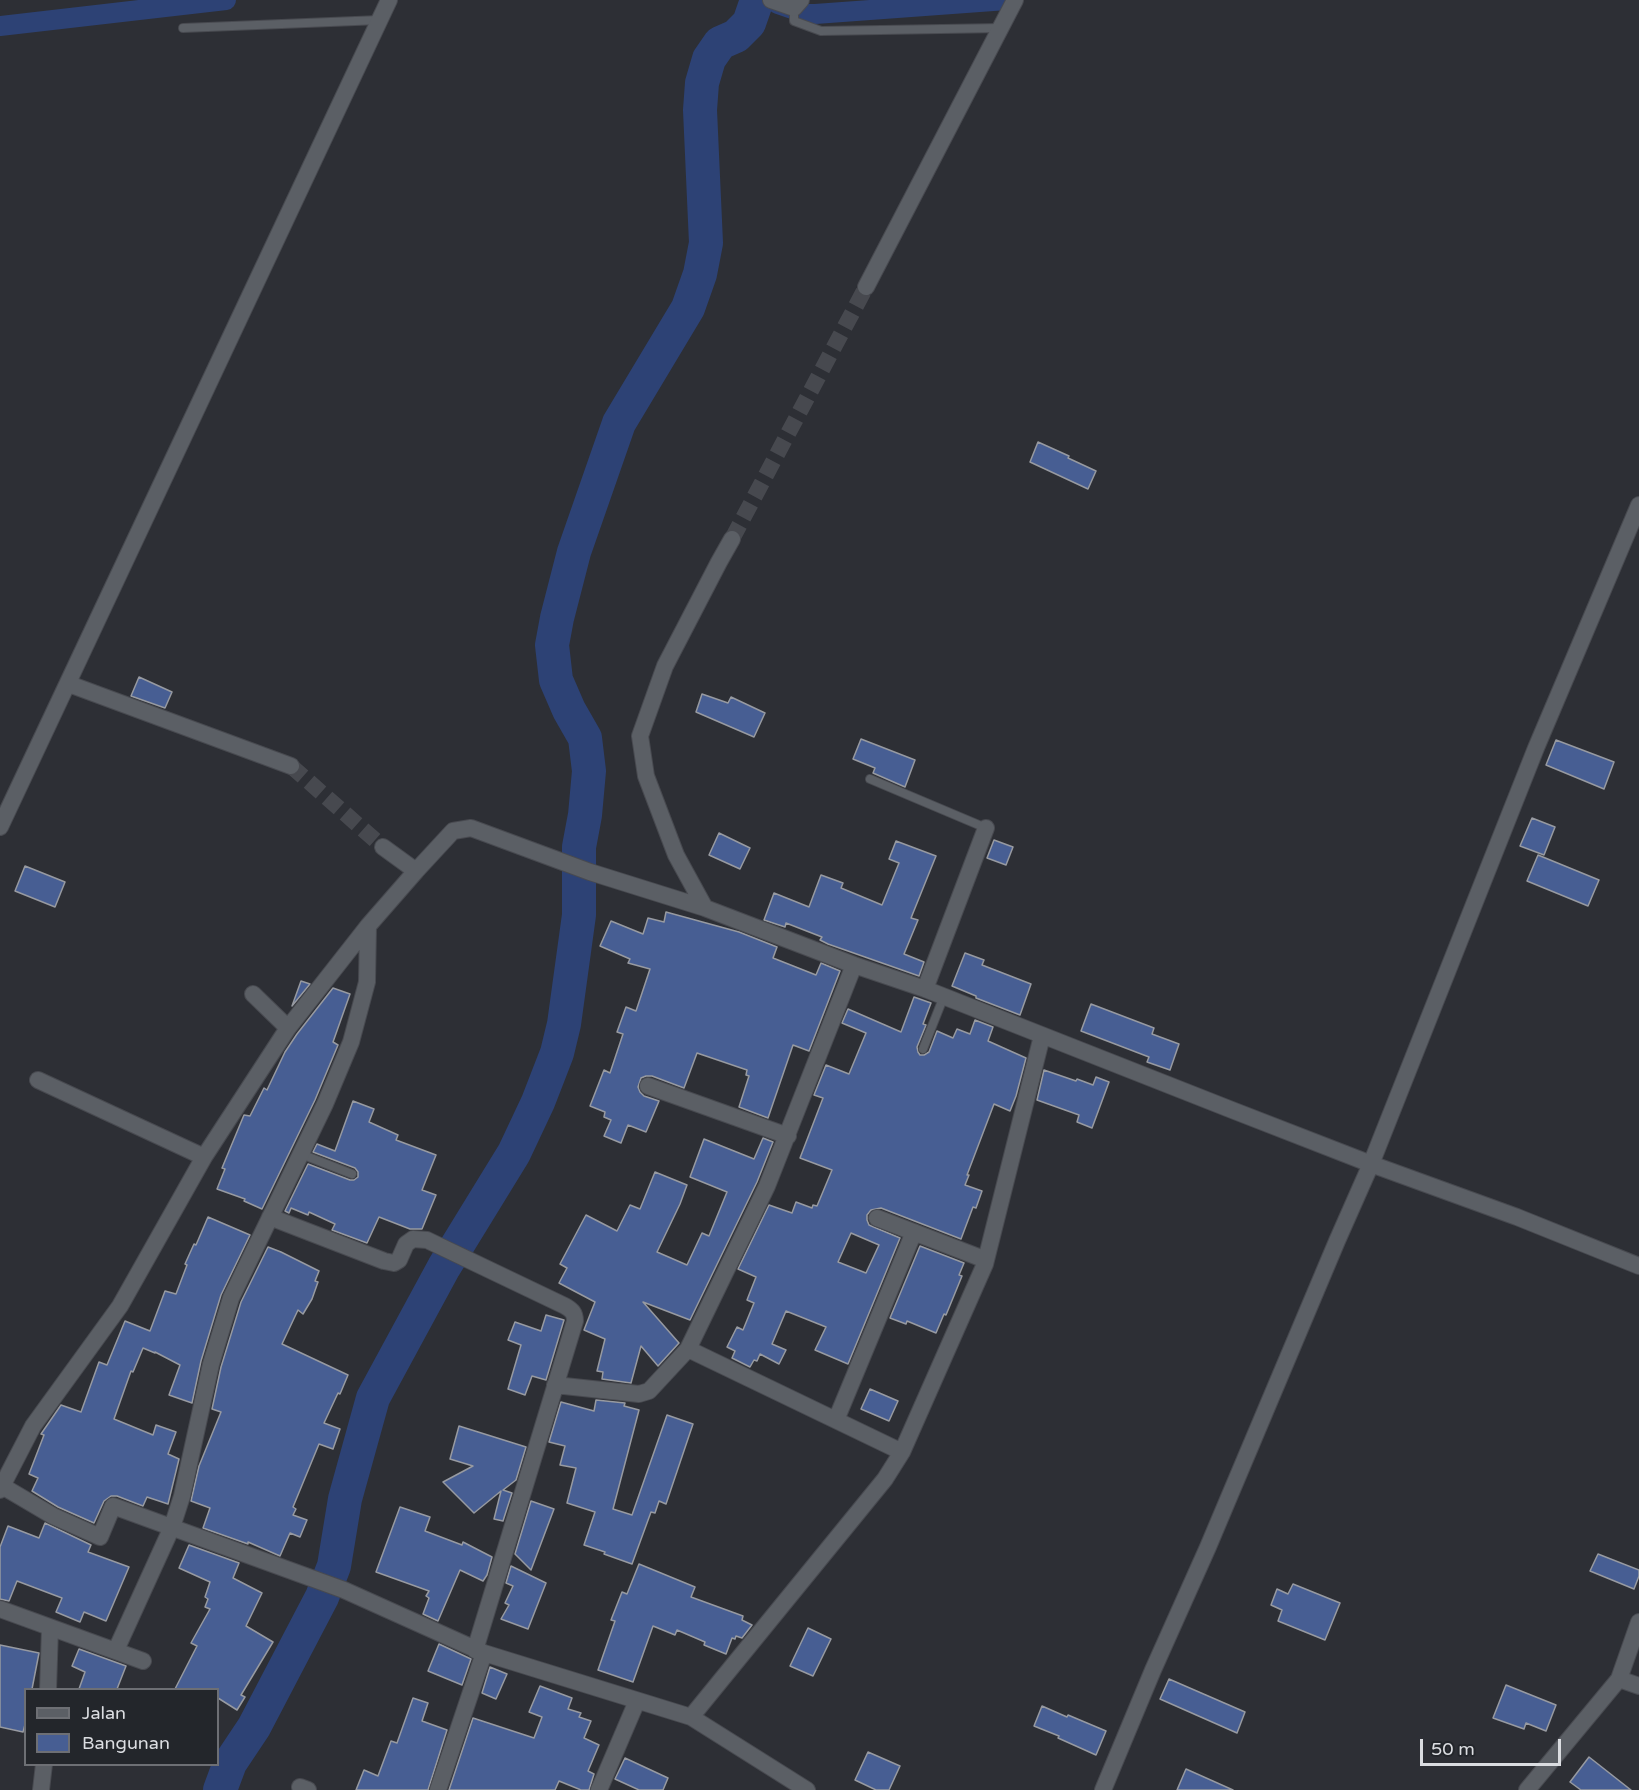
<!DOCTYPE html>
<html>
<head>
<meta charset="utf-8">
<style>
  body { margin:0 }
  #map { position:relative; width:1639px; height:1790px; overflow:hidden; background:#2d2f35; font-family:"Varela Round",sans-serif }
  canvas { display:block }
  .legend { position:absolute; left:24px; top:1688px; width:195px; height:78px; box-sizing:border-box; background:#23262b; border:2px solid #6d6f74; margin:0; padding:8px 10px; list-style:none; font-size:18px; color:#dbdde1 }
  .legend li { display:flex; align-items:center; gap:12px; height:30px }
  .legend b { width:30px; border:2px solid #6d6f74 }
  .scale { position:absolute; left:1420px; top:1739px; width:141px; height:27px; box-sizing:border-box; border:3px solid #dbdde1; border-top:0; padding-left:8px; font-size:18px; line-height:21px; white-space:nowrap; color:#dbdde1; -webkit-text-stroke:4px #23262b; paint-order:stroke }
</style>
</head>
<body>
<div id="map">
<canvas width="1639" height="1790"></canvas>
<ul class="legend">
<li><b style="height:8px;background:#5b5f65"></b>Jalan</li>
<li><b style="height:16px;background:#475e93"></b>Bangunan</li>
</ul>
<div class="scale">50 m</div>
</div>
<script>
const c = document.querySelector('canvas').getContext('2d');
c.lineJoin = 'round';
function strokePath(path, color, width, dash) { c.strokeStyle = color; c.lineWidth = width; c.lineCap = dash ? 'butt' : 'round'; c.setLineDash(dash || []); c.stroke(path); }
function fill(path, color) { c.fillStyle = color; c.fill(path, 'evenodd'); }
strokePath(new Path2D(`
  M778,4L807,14H815L1007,0
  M0,26L226,0`), '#2d4275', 20);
strokePath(new Path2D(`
  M220,1790L230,1763L254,1727L322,1597L334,1566L345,1499L373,1398L444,1267L514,1153L538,1102L557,1053L564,1024L579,915V847L585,815L589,771L585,738L569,710L556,680L552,645L557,618L574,552L619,423L688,308L700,274L706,243L700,110L702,83L709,59L720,43L736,36L749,23L757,0`), '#2d4275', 34);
const building = new Path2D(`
  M1038,442L1069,456L1068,458L1096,471L1088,489L1030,462Z
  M139,677L172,692L165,708L131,696Z
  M702,694L728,703L731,697L765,713L754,737L696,712Z
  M861,739L915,760L905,787L873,773L875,768L853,759Z
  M1556,740L1614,762L1604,789L1546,765Z
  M1532,818L1555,827L1544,855L1520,846Z
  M719,833L750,848L740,869L709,855Z
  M994,840L1013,847L1006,865L987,858Z
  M896,841L936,856L911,918L918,920L904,954L924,962L919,976L828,944L820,940L822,937L786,923L785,927L764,920L774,893L809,907L821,875L843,883L841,888L882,905L899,863L889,859Z
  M1538,855L1599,880L1588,906L1527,881Z
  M25,866L65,882L55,907L15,891Z
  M666,912L739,932L777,947L773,958L816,975L821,963L840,971L809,1051L793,1045L768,1118L739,1107L749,1076L746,1075L747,1070L697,1053L684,1088L652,1076H646L641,1078L638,1087L640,1092L644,1096L659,1101L646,1132L628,1125L621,1143L604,1136L611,1120L604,1117L605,1112L590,1106L604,1070L610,1073L623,1034L617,1032L626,1007L636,1011L650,969L628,963L630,959L600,946L611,921L643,934L648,918L664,922Z
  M965,953L984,960L982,965L1031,984L1020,1015L976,998V996L952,986Z
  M301,981L310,984L292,1006Z
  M333,988L350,994L333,1042L338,1045L315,1100L262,1209L244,1201L245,1199L217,1189L225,1169L222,1168L244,1115L250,1116L264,1088L267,1090L285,1052L297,1034Z
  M914,997L931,1003L923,1024L926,1025L917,1047L918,1052L920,1055H924L929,1052L937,1031L953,1038L957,1029L970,1034L975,1020L993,1027L988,1041L1026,1058L1016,1096L1010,1111L994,1104L967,1175H969L965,1185L982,1191L976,1208L973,1207L961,1239L881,1208L871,1210L867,1215V1220L869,1225L900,1238L848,1364L815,1350L826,1327L786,1311L772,1344L786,1350L779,1364L760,1354L757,1361L754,1360L750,1367L732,1358L735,1351L727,1347L737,1327L743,1330L754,1303L747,1300L756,1277L738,1269L769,1205L792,1213L796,1202L812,1208L813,1205L817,1206L832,1170L800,1158L823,1098L814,1095L826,1065L849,1074L866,1033L842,1023L848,1009L901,1032ZM851,1233L879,1245L866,1273L838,1262Z
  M1091,1004L1154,1028L1152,1034L1179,1044L1170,1070L1147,1062L1149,1057L1081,1031Z
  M1044,1070L1076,1081L1077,1079L1093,1085L1096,1077L1109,1082L1092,1128L1077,1122L1079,1115L1037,1100Z
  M353,1101L374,1109L369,1122L398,1135L396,1140L436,1155L422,1190L436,1195L422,1229H410L379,1217L367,1243L332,1230L335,1224L309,1212L308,1215L291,1208L289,1213L285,1211L308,1164L350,1180H354L358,1177V1172L355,1168L313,1152L317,1144L335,1151Z
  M763,1138L773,1142L757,1182L690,1320L643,1302L679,1343L658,1366L641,1346L631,1383L602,1379L603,1372L597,1371L605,1339L584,1330L595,1302L559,1283L567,1268L560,1264L586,1215L617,1231L630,1205L640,1209L655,1172L687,1185L680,1204L657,1252L687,1265L702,1233L709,1236L727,1192L690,1177L704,1139L754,1159Z
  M208,1217L250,1235L221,1295L201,1361L192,1403L169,1395L180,1365L155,1352V1353L143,1348L133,1372L131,1371L114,1419L153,1435L156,1425L176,1432L168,1454L179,1459L168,1504L147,1497L143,1506L117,1496H111L104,1501L94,1523L58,1507L32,1491L38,1478L29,1474L44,1435L41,1434L61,1405L81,1412L99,1362L107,1365L125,1321L150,1331L165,1291L176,1294L187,1265L185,1264L194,1244L196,1245Z
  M920,1246L964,1263L959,1275L962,1276L953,1298L946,1315L944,1314L936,1333L907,1321L906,1324L890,1318Z
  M268,1247L281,1252L319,1271L315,1281L318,1282L312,1299L303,1314L298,1310L282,1344L348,1375L340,1394L338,1393L324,1423L340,1429L333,1449L319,1444L293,1507L296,1509L293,1515L307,1520L300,1537L290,1533L280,1556L248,1542V1544L203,1528L210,1508L191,1501L199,1466L221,1412L212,1409L221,1367L241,1302Z
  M546,1315L564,1320L546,1380L532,1376L525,1395L508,1389L521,1345L508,1340L515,1322L541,1331Z
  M870,1389L898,1401L889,1421L861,1409Z
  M596,1400L625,1403L624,1406L639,1410L613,1509L632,1515L667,1415L693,1424L666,1504L659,1501L655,1513L651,1512L632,1564L604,1554L605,1552L584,1545L595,1512L567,1503L576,1468L560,1465L565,1446L549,1442L561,1402L594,1411Z
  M459,1426L526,1447L516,1480L503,1490L512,1493L503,1521L494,1519L501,1491L474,1513L443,1482L473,1466L450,1459Z
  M531,1501L554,1509L531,1570L515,1554Z
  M400,1507L430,1517L425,1531L462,1545L463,1542L492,1557L487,1575L483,1581L460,1570L438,1621L423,1614L429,1598L426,1596L429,1591L376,1572Z
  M45,1523L91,1545L88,1552L129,1567L106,1621L84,1612L80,1622L56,1612L62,1598L17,1581L9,1601L0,1599V1547L8,1526L39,1538Z
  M189,1545L239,1563L233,1578L262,1593L246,1626L273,1642L241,1695L245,1697L237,1710L218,1698V1689H175L197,1646L191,1643L210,1609L205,1607L208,1599L205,1597L210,1582L179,1568Z
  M1598,1554L1639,1570V1576L1634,1589L1590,1571Z
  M639,1564L695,1587L691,1597L743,1616L742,1620L752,1625L742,1638L736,1636L735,1639L732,1638L726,1654L704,1645L705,1642L677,1630L675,1635L653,1626L633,1682L598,1670L615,1621L611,1620L622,1592L627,1594Z
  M511,1566L546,1583L528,1629L501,1619L509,1605L505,1603L513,1586L506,1583Z
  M1293,1584L1340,1603L1325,1640L1278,1621L1282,1610L1271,1605L1277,1589L1288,1594Z
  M808,1628L831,1639L813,1676L790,1666Z
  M439,1644L471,1659L462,1685L428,1671Z
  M0,1645L39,1653L32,1689H26V1721L23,1732L0,1727Z
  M79,1649L126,1666L117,1689H79L85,1672L72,1666Z
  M490,1667L507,1674L496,1699L482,1693Z
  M1169,1679L1245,1712L1237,1733L1160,1699Z
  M1506,1685L1556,1705L1546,1731L1526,1723L1524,1729L1493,1718Z
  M540,1686L572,1698L568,1709L581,1713L579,1717L591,1721L584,1738L599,1745L588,1771L594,1774L589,1790H581L559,1781L555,1790H449L473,1718L534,1738L542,1717L529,1712Z
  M413,1698L428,1703L422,1721L447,1730L428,1790H356L364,1770L378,1776L391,1741L397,1743Z
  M1042,1706L1067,1717L1068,1715L1106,1731L1096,1755L1058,1738L1059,1736L1034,1726Z
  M868,1752L900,1766L889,1790H876L855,1780Z
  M1589,1757L1631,1790H1581L1570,1782Z
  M625,1758L668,1778L663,1790H639L615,1779Z
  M1186,1769L1233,1790H1177Z`);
fill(building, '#475e93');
strokePath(building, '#979aa1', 1.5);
strokePath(new Path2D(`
  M732,539L866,287
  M291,766L383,847`), '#47494f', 16, [16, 8]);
const service = new Path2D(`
  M794,8V21L821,31L1002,28
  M183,28L380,20
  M870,779L986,828
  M923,1049L944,996
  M301,1154L352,1174`);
const minor = new Path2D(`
  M771,0L794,8L801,0
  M866,287L1015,0
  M69,684L291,766
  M0,827L389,0
  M416,871L453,831L471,828L590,872L705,908L854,965L925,989L1232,1110L1371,1164L1517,1217L1639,1266
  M705,908L676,855L646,776L640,736L665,666L719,562L732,539
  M925,989L986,828
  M253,994L288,1028
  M38,1080L204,1157
  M648,1086L788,1136
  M270,1217L384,1261L394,1263L399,1260L406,1244L413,1239L427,1240L565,1306C572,1310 575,1313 575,1321L475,1650
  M877,1218L986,1260
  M688,1349L902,1452
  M555,1385L639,1394L649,1391L688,1349L767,1186L854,965
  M836,1420L914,1232
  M2,1486L53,1516L100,1537L113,1506L344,1590L484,1653L691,1717L807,1790
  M0,1490L33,1426L120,1306L204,1157L288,1028L368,926
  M0,1609L143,1661
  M116,1650L172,1527L182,1496L211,1364L231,1298L325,1104L351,1042L367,982L368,926L416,871L383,847
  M1619,1679L1639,1686
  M48,1690L50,1628
  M691,1717L885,1479L902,1452L985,1264L1042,1036
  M300,1787L308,1790
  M41,1790L44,1764
  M438,1790L484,1653
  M599,1790L637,1701
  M1103,1790L1153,1670L1208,1547L1337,1241L1371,1164L1536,748L1639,505
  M1527,1790L1619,1679L1639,1622`);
strokePath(service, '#484a50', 10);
strokePath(minor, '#484a50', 18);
strokePath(service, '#5b5f65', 8);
strokePath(minor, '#5b5f65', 16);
</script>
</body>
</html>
